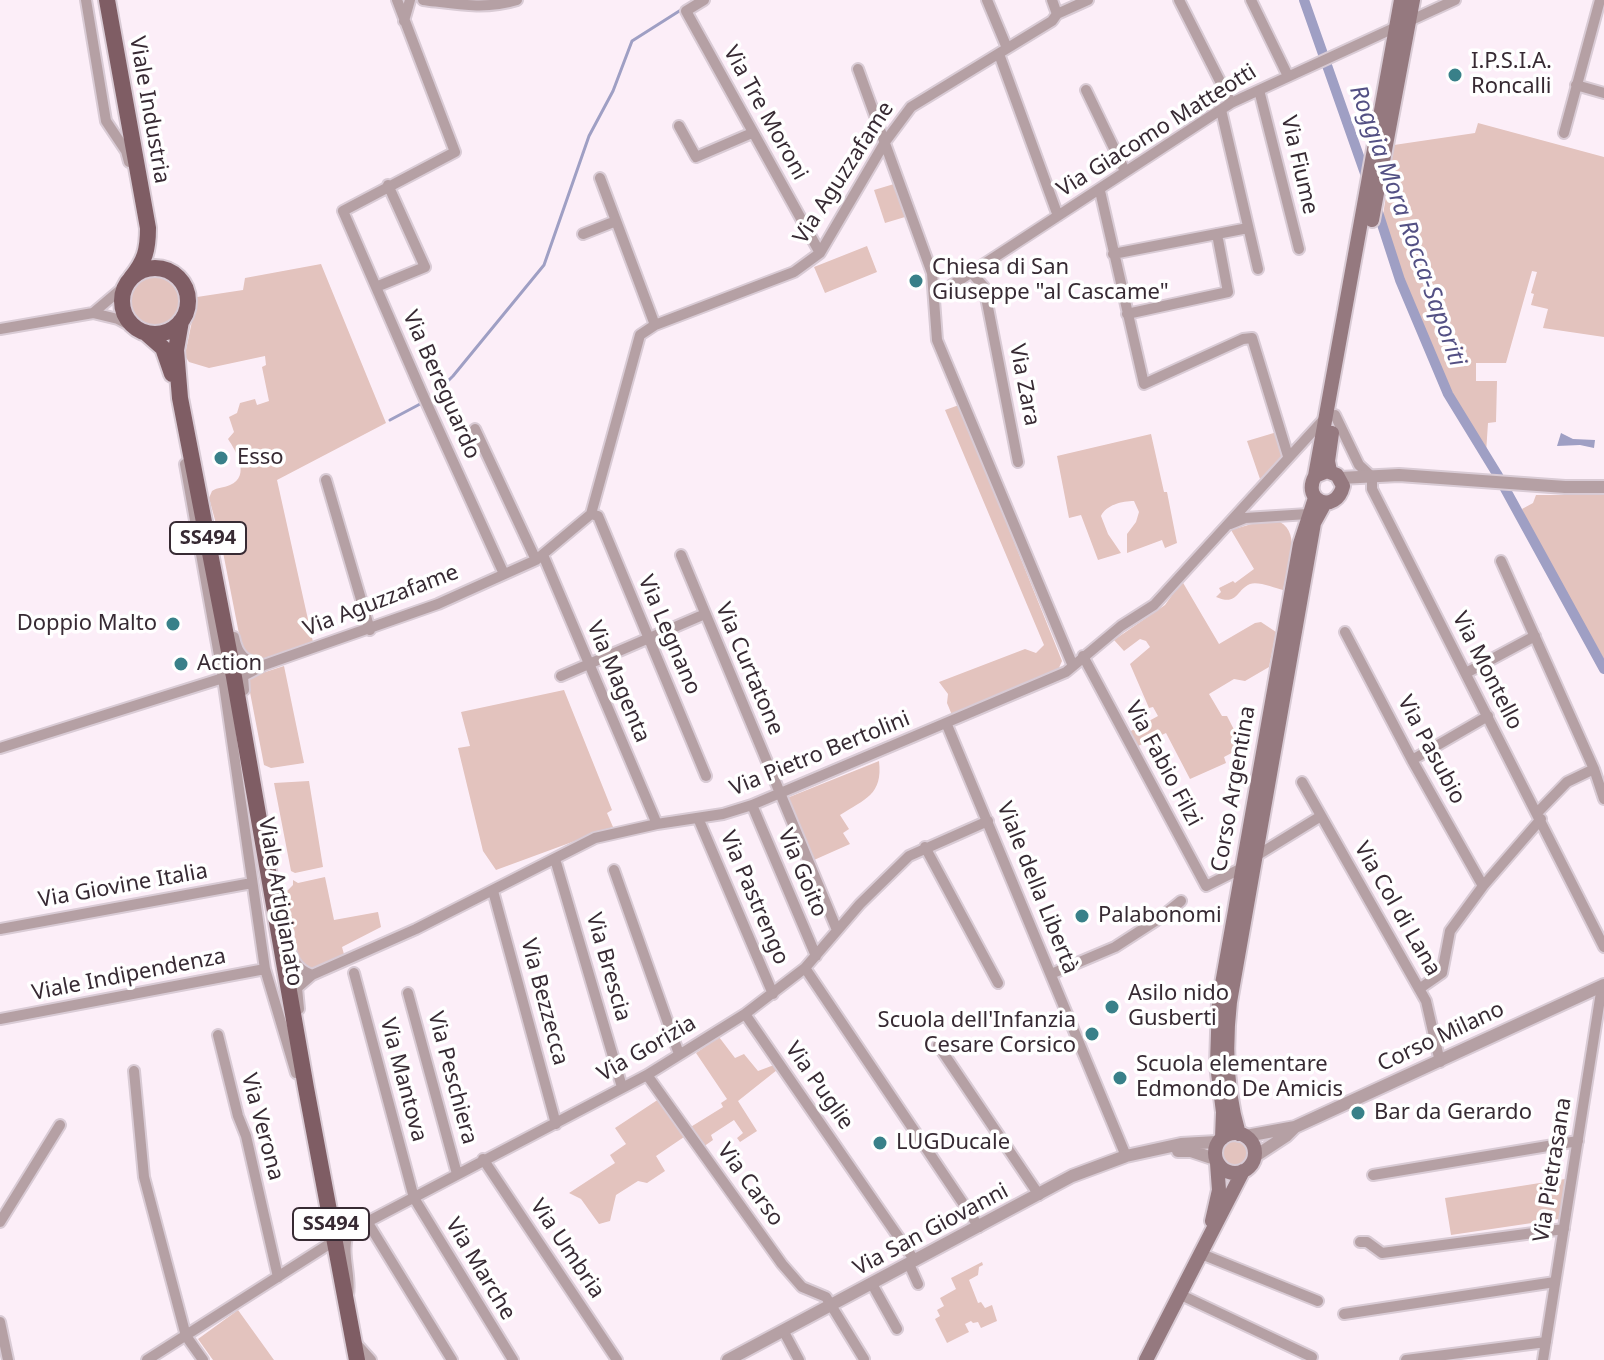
<!DOCTYPE html>
<html>
<head>
<meta charset="utf-8">
<style>
  body { margin:0 }
  canvas { display:block; background:#fceef8 }
</style>
</head>
<body>
<canvas width="1604" height="1360"></canvas>
<script>
const c = document.querySelector('canvas').getContext('2d');
c.lineJoin = 'round';
function fill(path, color) { c.fillStyle = color; c.fill(path, 'evenodd'); }
function strokePath(path, color, width, dash) { c.strokeStyle = color; c.lineWidth = width; c.lineCap = dash ? 'butt' : 'round'; c.setLineDash(dash || []); c.stroke(path); }
function label(font, color, halo, rows, align = 'center') {
  c.font = font + ' "Noto Sans",sans-serif'; c.lineWidth = 7; c.setLineDash([]); c.textBaseline = 'middle'; c.strokeStyle = halo; c.fillStyle = color; for (const [text, x, y, turn = 0] of rows) {
    c.save(); c.translate(x, y); c.rotate((+turn || 0) * Math.PI / 180); c.textAlign = isNaN(turn) ? turn : align; if (halo) c.strokeText(text, 0, 0); c.fillText(text, 0, 0); c.restore();
  }
}
fill(new Path2D(`
  M1478,123L1604,157V337L1543,328L1548,309L1531,305L1534,294L1531,293L1537,272L1532,271L1506,363H1476V381H1497L1496,422L1488,423L1486,453L1452,396L1403,280L1383,215L1394,145L1475,133Z
  M894,184L905,217L885,223L874,190Z
  M867,246L877,272L825,293L814,267Z
  M321,264L386,423L277,480L313,642L259,660L252,659L242,649L221,542L209,498L212,491C218,487 223,488 230,485C251,476 236,451 228,439L234,432L229,417L237,413L240,403L255,399L257,405L269,401L262,367L266,365L265,356L209,368L189,362L185,356L186,350L197,297L243,290L245,278Z
  M129 302a26 26 0 1 1 52 0a26 26 0 1 1-52 0Z
  M959,405L1062,661L1058,670L952,715L947,703L948,694L939,682L1025,649L1036,653L1044,645L945,410Z
  M1277,432L1283,455L1260,479L1247,441Z
  M1151,434L1164,492H1167L1177,543L1165,548L1162,540L1127,553V534L1136,522L1139,512L1134,501C1122,501 1106,505 1101,516L1108,534L1121,553L1098,560L1081,515L1069,518L1057,456Z
  M1536,495H1604V659L1537,542L1522,509L1533,503Z
  M1280,522C1302,534 1287,569 1283,590C1275,588 1258,581 1250,584C1235,591 1238,606 1216,597L1221,592L1219,588L1233,581L1235,583L1254,569L1231,530L1255,523Z
  M1182,581L1219,644L1255,623L1261,622L1276,632L1269,667L1245,681L1234,679L1209,694L1222,716H1227L1243,747L1224,757L1226,763L1190,779L1166,733L1136,747L1129,732L1158,716L1153,707L1149,708L1130,664L1150,647L1146,641L1140,639L1124,651L1114,640L1165,605Z
  M284,666L304,763L271,768L264,765L248,682L253,676Z
  M564,690L612,810L607,813L613,827L496,870L483,851L458,748L470,746L461,712Z
  M879,761C883,795 865,799 840,815L849,829L843,833L850,844L814,860L787,798Z
  M309,781L323,867L295,873L291,871L274,783Z
  M325,877L334,920L378,912L381,927L342,947L345,958L311,970L300,965L286,892L293,885V880L298,883Z
  M719,1037L735,1058L744,1054L758,1071L774,1065L777,1070L738,1101L757,1131L740,1142L737,1138L743,1133L734,1120L711,1135L713,1140L703,1147L689,1128L723,1107L721,1103L727,1099L696,1053Z
  M659,1099L684,1137L656,1156L665,1171L647,1183L638,1181L616,1195L610,1221L599,1224L581,1199L569,1193L615,1163L610,1155L626,1144L615,1128Z
  M1222 1153a13 13 0 1 1 26 0a13 13 0 1 1-26 0Z
  M1565,1179L1559,1219L1451,1235L1445,1198Z
  M982,1262L983,1265L979,1267L978,1275L969,1280L978,1303L981,1302L985,1308L992,1305L997,1321L981,1328L978,1322L973,1323L971,1321L965,1324L969,1332L947,1343L935,1319L940,1316L937,1310L944,1306L940,1298L956,1289L951,1278Z
  M238,1310L274,1360H275H213L198,1339Z`), '#e3c3be');
fill(new Path2D(`
  M1561,433L1573,439L1595,440L1594,448L1580,445L1557,446Z`), '#9f9fc4');
strokePath(new Path2D(`
  M429,400L453,376L544,265L589,136L613,91L632,41L684,8
  M390,420L422,403`), '#9f9fc4', 3);
strokePath(new Path2D(`
  M1304,0L1367,179
  M1376,206L1400,280L1448,394L1497,474L1604,669`), '#9f9fc4', 10);
const minor = new Path2D(`
  M86,0L106,121L126,151L129,162
  M397,0L455,152L343,211L422,393L504,574
  M423,0C456,4 485,10 517,0
  M704,0L686,11L820,253
  M987,0L1007,48
  M1052,0L1057,14
  M1179,0L1231,103
  M1251,0L1288,76
  M404,21L410,0
  M999,54L1058,216
  M858,69L932,273L937,340L1073,666
  M1576,85L1604,93
  M1086,90L1125,171
  M1259,90L1299,249
  M1221,110L1258,269
  M679,126L696,157L752,133
  M1564,133L1600,0
  M600,178L655,325
  M1100,191L1144,384L1243,339L1252,338L1288,456
  M583,234L616,221
  M1113,254L1248,228
  M971,272L984,287L1018,462
  M376,287L425,267L388,185
  M935,296L1231,103L1455,0
  M93,313L126,285
  M1127,314L1228,292L1217,234
  M0,329L93,313L118,319L135,328
  M1335,415L1359,465L1372,477V489L1604,947
  M475,429L536,560
  M185,464L223,678L265,969L296,1073
  M326,480L370,630
  M591,514L598,516L706,776
  M1230,524L1245,518L1308,514
  M543,555L657,824
  M681,555L837,930
  M1501,561L1594,769L1604,799
  M1345,632L1412,760L1483,886
  M234,637C238,657 245,661 264,665
  M1083,656L1206,886L1244,867
  M1466,673L1535,636
  M561,676L705,614
  M244,690L243,676L264,665L438,604L536,560L591,514L640,335L655,325L794,272L820,253L885,142L911,107L1052,21L1057,14L1088,0
  M947,725L1126,1156
  M0,748L223,678
  M1412,760L1488,716
  M1302,782L1426,1001L1440,1062
  M752,805L816,956
  M1538,812L1567,782L1594,769
  M698,818L773,994
  M925,847L998,983
  M1251,855L1256,856L1321,816
  M555,859L622,1087
  M614,870L679,1054
  M493,891L556,1124
  M0,929L252,883
  M288,940C291,957 295,969 312,975
  M805,968L979,1227
  M354,973L414,1198L513,1360
  M1051,974L1115,947L1160,918L1181,901
  M1419,989L1442,973L1450,931L1483,886L1541,819
  M408,993L457,1174
  M299,1009L297,988L312,975L416,929L595,838L657,824L723,814L752,805L1066,672L1121,626L1154,605L1325,418
  M745,1014L915,1261
  M0,1019L265,969
  M218,1035L238,1116L246,1136L278,1277
  M938,1045L1039,1195
  M134,1071L144,1177L186,1336L203,1360
  M647,1075L782,1264L802,1287L826,1297L864,1359
  M483,1159L617,1360
  M1373,1175L1578,1141
  M0,1222L60,1125
  M368,1223L452,1360
  M350,1231L647,1075L745,1014L805,968L860,904L909,856L988,821
  M1360,1242H1367L1382,1253L1564,1229
  M1199,1253L1318,1301
  M909,1264L918,1284
  M872,1284L897,1329
  M1179,1294L1312,1357
  M348,1295C352,1276 339,1248 350,1231
  M1344,1314L1555,1282
  M0,1322L8,1360
  M784,1332L799,1360
  M354,1341L371,1360
  M147,1360L334,1241
  M1406,1360L1546,1342
  M1543,1360L1602,986`);
const tertiary = new Path2D(`
  M1340,478L1399,475L1565,487H1604
  M1246,1136L1295,1127L1604,985
  M1178,1151H1191L1215,1159
  M1254,1157L1286,1136L1295,1127
  M728,1360L1072,1176L1126,1156L1181,1144L1217,1142`);
const secondary = new Path2D(`
  M1372,220L1413,0
  M1330,471L1328,461L1332,433
  M1315,476L1327,471L1337,475L1343,486C1336,515 1301,502 1315,476L1401,0
  M1215 1153a20 20 0 1 1 40 0a20 20 0 1 1-40 0Z
  M1239,1134C1226,1091 1225,1046 1230,1002L1314,523L1325,503
  M1222,1138L1223,1112L1217,1065L1219,1001L1300,544L1315,498
  M1212,1221L1219,1190L1217,1163
  M1146,1360L1243,1171`);
const primary = new Path2D(`
  M107,0L148,228C148,250 145,261 131,278
  M122 301a33 33 0 1 1 66 0a33 33 0 1 1-66 0Z
  M181,321L176,350L180,398L234,677L306,1088L357,1360
  M146,333L163,348L172,374`);
strokePath(minor, '#d9cbd5', 14);
strokePath(tertiary, '#d9cbd5', 16);
strokePath(secondary, '#d9cbd5', 18);
strokePath(primary, '#d9cbd5', 20);
strokePath(minor, '#b5a0a4', 10);
strokePath(tertiary, '#b5a0a4', 12);
strokePath(secondary, '#95797f', 14);
strokePath(primary, '#7f5d64', 16);
for (const [x, y, r, color] of [
  [1455,75,8,"#398089"],
  [916,281,8,"#398089"],
  [221,458,8,"#398089"],
  [173,624,8,"#398089"],
  [181,664,8,"#398089"],
  [1082,916,8,"#398089"],
  [1112,1007,8,"#398089"],
  [1092,1034,8,"#398089"],
  [1120,1078,8,"#398089"],
  [1358,1113,8,"#398089"],
  [880,1143,8,"#398089"]
]) { const dot = new Path2D(); dot.arc(x, y, r, 0, 2 * Math.PI); c.fillStyle = color; c.fill(dot); strokePath(dot, '#fff', 3); }
for (const [x, y, w] of [
  [208,538,76],
  [331,1224,76]
]) { const box = new Path2D(); box.roundRect(x - w / 2, y - 16, w, 32, 6); c.fillStyle = '#fff'; c.fill(box); strokePath(box, '#372a33', 2); }
label('bold 20px', '#372a33', null, [
  ["SS494",208,538],
  ["SS494",331,1224]
]);
label('22px', '#372a33', '#fff', [
  ["I.P.S.I.A.",1471,62],
  ["Roncalli",1471,87],
  ["Chiesa di San",932,268],
  ["Giuseppe \"al Cascame\"",932,293],
  ["Esso",237,458],
  ["Doppio Malto",157,624,"right"],
  ["Action",197,664],
  ["Palabonomi",1098,916],
  ["Asilo nido",1128,994],
  ["Gusberti",1128,1019],
  ["Scuola dell'Infanzia",1076,1021,"right"],
  ["Cesare Corsico",1076,1046,"right"],
  ["Scuola elementare",1136,1065],
  ["Edmondo De Amicis",1136,1090],
  ["Bar da Gerardo",1374,1113],
  ["LUGDucale",896,1143]
], 'left');
label('22px', '#372a33', '#fff', [
  ["Viale Industria",149,110,80],
  ["Via Tre Moroni",765,113,61],
  ["Via Giacomo Matteotti",1157,131,-32],
  ["Via Fiume",1299,165,77],
  ["Via Aguzzafame",844,173,-57],
  ["Via Bereguardo",441,385,66],
  ["Via Zara",1024,385,79],
  ["Via Aguzzafame",381,601,-21],
  ["Via Legnano",669,635,67],
  ["Via Curtatone",749,669,67],
  ["Via Montello",1487,671,63],
  ["Via Magenta",618,682,67],
  ["Via Pasubio",1431,750,62],
  ["Via Pietro Bertolini",820,754,-22],
  ["Via Fabio Filzi",1163,764,62],
  ["Corso Argentina",1234,789,-80],
  ["Via Goito",802,873,67],
  ["Via Giovine Italia",123,886,-10],
  ["Viale della Libertà",1037,888,68],
  ["Via Pastrengo",754,898,67],
  ["Viale Artigianato",280,902,80],
  ["Via Col di Lana",1397,909,60],
  ["Via Brescia",608,967,74],
  ["Viale Indipendenza",129,975,-11],
  ["Via Bezzecca",544,1002,75],
  ["Corso Milano",1441,1037,-25],
  ["Via Gorizia",647,1049,-30],
  ["Via Peschiera",452,1078,75],
  ["Via Mantova",403,1080,75],
  ["Via Puglie",819,1086,55],
  ["Via Verona",262,1127,75],
  ["Via Pietrasana",1553,1170,-81],
  ["Via Carso",750,1185,54],
  ["Via San Giovanni",931,1230,-28],
  ["Via Umbria",567,1249,56],
  ["Via Marche",480,1269,59]
]);
label('italic 24px', '#535084', '#fff', [
  ["Roggia Mora Rocca-Saporiti",1407,226,70]
]);
</script>
</body>
</html>
